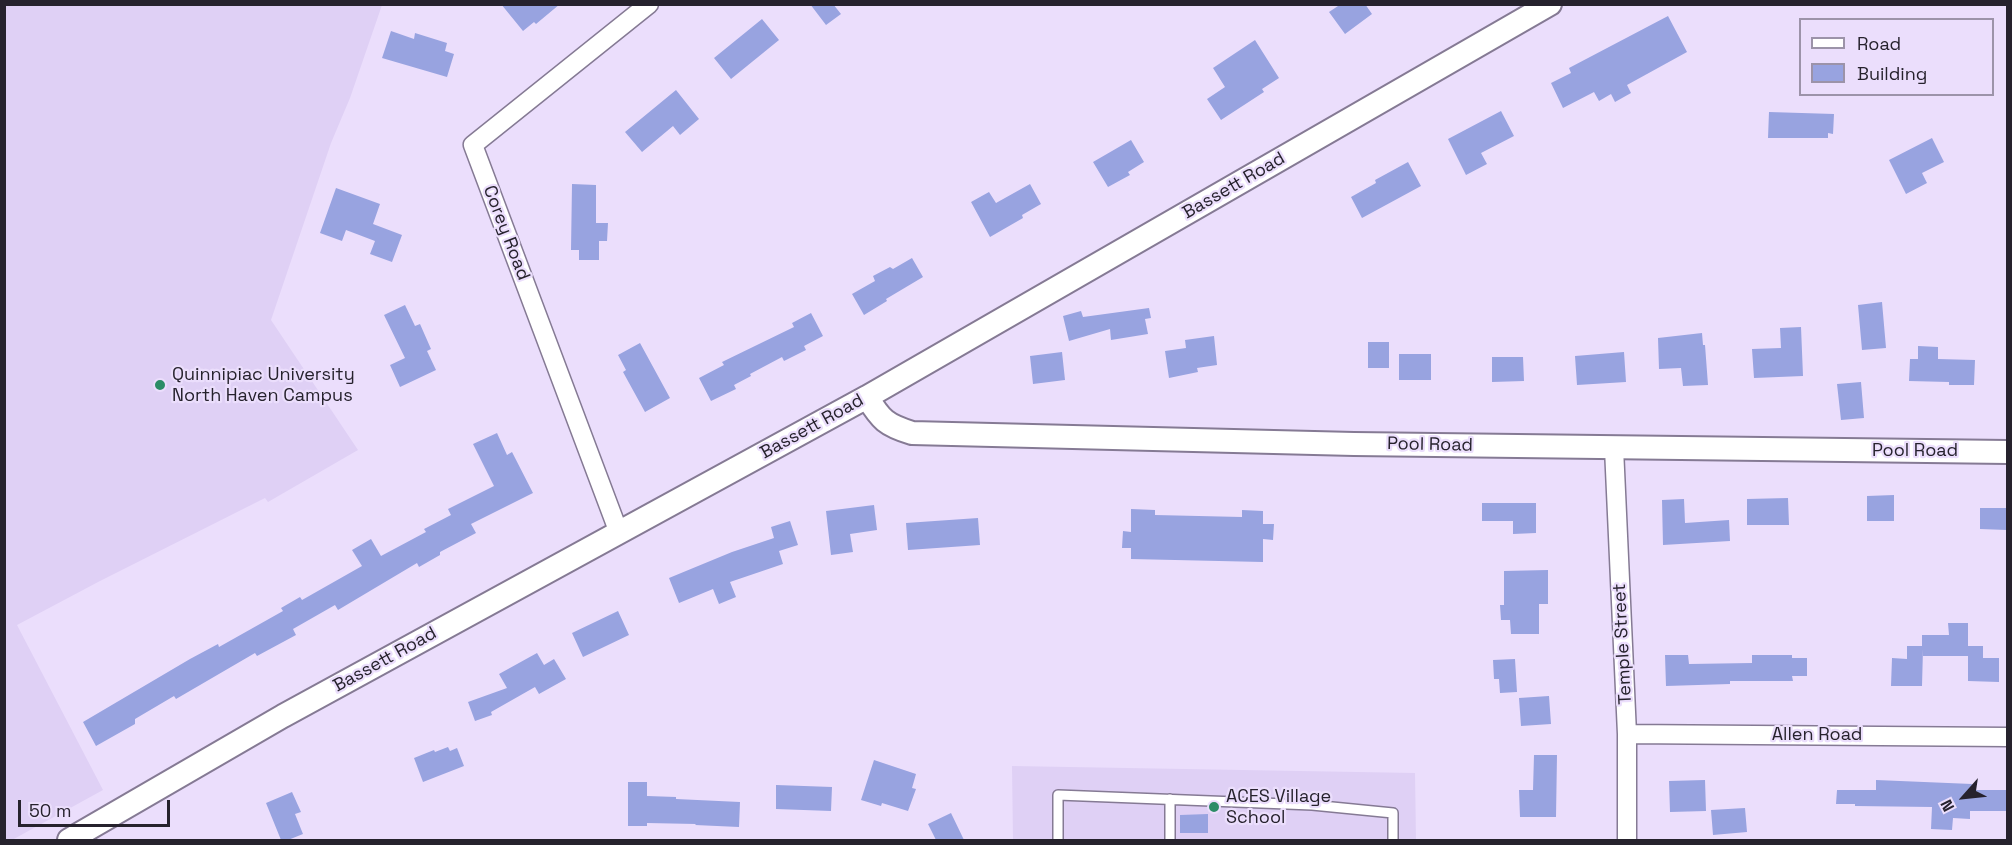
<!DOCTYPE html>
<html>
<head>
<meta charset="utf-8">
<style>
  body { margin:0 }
  #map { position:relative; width:2012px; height:845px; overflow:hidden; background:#ebdefc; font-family:"Space Grotesk",sans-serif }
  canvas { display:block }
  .frame { position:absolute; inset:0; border:6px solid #26222d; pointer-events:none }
  .legend { position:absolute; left:1799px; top:18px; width:195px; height:78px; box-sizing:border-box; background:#ebdefc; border:2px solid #9c93a9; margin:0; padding:8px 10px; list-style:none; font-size:18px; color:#26222d }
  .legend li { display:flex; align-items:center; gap:12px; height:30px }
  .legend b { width:30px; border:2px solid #9c93a9 }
  .north { position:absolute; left:1934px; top:767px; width:60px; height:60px; -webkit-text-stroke:4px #ebdefc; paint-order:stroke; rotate:243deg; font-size:16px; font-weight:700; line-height:24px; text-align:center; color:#26222d }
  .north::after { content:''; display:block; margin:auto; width:21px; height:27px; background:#26222d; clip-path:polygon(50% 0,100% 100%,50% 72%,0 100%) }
  .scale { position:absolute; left:18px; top:800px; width:152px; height:27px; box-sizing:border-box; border:3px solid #26222d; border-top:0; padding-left:8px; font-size:18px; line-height:21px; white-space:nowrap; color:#26222d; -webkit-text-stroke:4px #ebdefc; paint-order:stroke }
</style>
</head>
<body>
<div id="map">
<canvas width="2012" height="845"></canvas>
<div class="frame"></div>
<ul class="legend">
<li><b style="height:8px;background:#fff"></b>Road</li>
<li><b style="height:16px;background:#98a3e0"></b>Building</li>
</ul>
<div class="north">N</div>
<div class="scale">50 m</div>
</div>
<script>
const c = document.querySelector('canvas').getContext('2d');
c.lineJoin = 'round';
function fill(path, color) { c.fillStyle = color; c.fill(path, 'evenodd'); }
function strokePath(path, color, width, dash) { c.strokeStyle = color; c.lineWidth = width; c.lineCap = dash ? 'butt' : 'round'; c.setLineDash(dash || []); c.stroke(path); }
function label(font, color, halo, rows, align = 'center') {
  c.font = font + ' "Space Grotesk",sans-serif'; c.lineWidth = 4.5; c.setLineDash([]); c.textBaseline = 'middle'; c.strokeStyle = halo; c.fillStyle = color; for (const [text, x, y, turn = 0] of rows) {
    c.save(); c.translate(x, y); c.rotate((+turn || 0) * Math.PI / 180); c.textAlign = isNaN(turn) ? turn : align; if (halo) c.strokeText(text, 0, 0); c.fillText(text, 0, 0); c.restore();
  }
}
fill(new Path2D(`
  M5,4L382,5L350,98L331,143L271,320L358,450L268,502L265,498L100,581L17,625L103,790L12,840H4Z
  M1012,766L1415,773L1416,840H1013Z`), '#dfd0f5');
fill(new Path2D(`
  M501,4H560L536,24L534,22L523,31Z
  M810,4H833L841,14L826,25Z
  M1341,4H1365L1372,14L1345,34L1329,12Z
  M1668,16L1687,52L1627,85L1631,93L1615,102L1611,94L1599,101L1594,92L1563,108L1551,83L1571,73L1569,68Z
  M762,19L779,40L731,79L714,58Z
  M391,31L414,39L415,33L447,43L445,51L454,54L447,77L382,58Z
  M1255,40L1279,78L1262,89L1264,92L1221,120L1207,99L1225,87L1213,68Z
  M676,90L699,119L680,135L673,126L642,152L625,132Z
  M1501,111L1514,136L1481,153L1487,164L1466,175L1448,139Z
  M1769,112L1834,114L1833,134L1828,133V138H1768Z
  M1932,138L1944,162L1922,173L1927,183L1906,194L1889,160Z
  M1131,140L1144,162L1128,172L1130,175L1108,187L1093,162Z
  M1408,162L1421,186L1362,218L1351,197L1376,183L1375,180Z
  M572,184L596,185V223H608L607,241H599V260H579V250H571Z
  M1030,184L1041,204L1022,215L1023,218L990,237L971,202L989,192L996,203Z
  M336,188L380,204L373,224L402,235L392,262L370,254L375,241L346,230L342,241L320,233Z
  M912,258L923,277L886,299L887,301L864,315L852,294L875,281L873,276L890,267L893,269Z
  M1882,302L1886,348L1862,350L1858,305Z
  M405,305L415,326L420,324L431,349L427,351L436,370L400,387L390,365L405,358L384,315Z
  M1149,308L1151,318L1145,319L1148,334L1111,340L1110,329L1069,341L1063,316L1081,311L1083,317Z
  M811,313L823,336L804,346L806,350L784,361L782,357L750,374L751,376L734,385L736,389L711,401L699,378L724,365L722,362L794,327L792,323Z
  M1801,327L1803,376L1754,378L1752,349L1781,348L1780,328Z
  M1702,333L1703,345H1705L1708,385L1683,386L1681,368L1659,369L1658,338Z
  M1214,336L1217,365L1197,368L1198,372L1169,378L1165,351L1186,348L1185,340Z
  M1368,342H1389V368H1368Z
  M640,343L670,398L645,412L623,372L626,370L618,355Z
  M1918,346L1938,347V359L1975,360L1974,385H1949V382L1909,381L1910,359H1918Z
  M1062,352L1065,380L1033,384L1030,356Z
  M1624,352L1626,382L1577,385L1575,356Z
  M1399,354H1431V380H1399Z
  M1492,357H1523L1524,381L1492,382Z
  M1861,382L1864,418L1841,420L1837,384Z
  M497,433L507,455L512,452L533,493L471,524L476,533L440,552V555L419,567L417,563L338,610L335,605L293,629L296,635L257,656L255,653L176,699L174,696L135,719V724L96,746L83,722L190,659L218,644L219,647L283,611L281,608L300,597L302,600L362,566L352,550L371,539L381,556L426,532L424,529L451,515L448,509L494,486L473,444Z
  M1894,495V521H1867V496Z
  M1788,498L1789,525H1747V499Z
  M1684,499L1685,523L1729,520L1730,541L1663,545L1662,500Z
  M1482,503H1536V533L1513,534V521H1482Z
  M874,505L877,530L850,534L853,552L831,555L826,511Z
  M1980,508H2007V530L1980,529Z
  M1131,509L1155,510V515L1242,517V510L1263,511V524H1274L1273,540L1263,539V562L1131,559V548H1122L1123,531L1131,532Z
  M978,518L980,545L908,550L906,523Z
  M790,521L798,545L779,551L783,564L730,582L736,597L719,604L713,589L679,603L669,578L732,552L774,538L771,527Z
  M1548,570V604H1539V634H1511L1510,620H1501L1500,605H1504V571Z
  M618,611L629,635L583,657L572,633Z
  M1948,623H1968V656H1923V649L1922,686H1891L1892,658L1907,659V646H1922V635H1949Z
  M1968,646H1983V658H1999V682L1968,681Z
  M537,653L544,665L554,659L566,679L539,694L535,687L491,712L492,715L475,721L468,702L507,688L499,674Z
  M1665,655H1688L1689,664L1752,663V655H1792V658H1807V676H1792L1793,681H1730V684L1666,686Z
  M1515,659L1517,692L1500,693L1499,679H1494L1493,660Z
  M1549,696L1551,724L1521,726L1519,698Z
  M448,747L450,751L457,748L464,766L423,782L414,758L434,750L435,752Z
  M1534,755H1557L1556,817H1520L1519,790H1533Z
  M874,760L916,774L912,788L916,789L908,811L882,803L881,806L861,800Z
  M1705,780L1706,811L1670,812L1669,781Z
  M1876,780L1972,784L1971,790H2007V811H1970V819L1953,818L1952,830L1931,829L1932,807L1855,806V804H1836L1837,790H1876Z
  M628,782H647V796L676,797V799L740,802L739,827L695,825L696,824L647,823V826H628Z
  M776,785L832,787L831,811L776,809Z
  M292,792L301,812L295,814L303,834L288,840H281L266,803Z
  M1745,808L1747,832L1713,835L1711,810Z
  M951,813L964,840H936L928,824Z
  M1208,814V833H1180V815Z`), '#98a3e0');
const service = new Path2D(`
  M1170,799V840
  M1058,840V795L1312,805L1393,813V840`);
const minor = new Path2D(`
  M1614,448L1627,734V840
  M619,533L473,145L649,4
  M1627,734L2008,737`);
const tertiary = new Path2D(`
  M867,397C881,420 886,425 912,433L1354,444L2008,452
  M69,840L283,716L867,397L1550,4`);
strokePath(service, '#857a94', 12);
strokePath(minor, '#857a94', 21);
strokePath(tertiary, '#857a94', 26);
strokePath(service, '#fff', 9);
strokePath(minor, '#fff', 18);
strokePath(tertiary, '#fff', 22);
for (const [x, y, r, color] of [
  [160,385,6,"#2b8c66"],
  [1214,807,6,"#2b8c66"]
]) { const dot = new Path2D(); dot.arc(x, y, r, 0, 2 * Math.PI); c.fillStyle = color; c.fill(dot); strokePath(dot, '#ebdefc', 2); }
label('18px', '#26222d', '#ebdefc', [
  ["Bassett Road",1234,186,-30],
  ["Corey Road",506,233,69],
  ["Bassett Road",812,427,-29],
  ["Pool Road",1430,445,1],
  ["Pool Road",1915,451],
  ["Temple Street",1623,644,-93],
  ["Bassett Road",385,660,-29],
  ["Allen Road",1817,735]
]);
label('18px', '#26222d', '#ebdefc', [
  ["Quinnipiac University",172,375],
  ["North Haven Campus",172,396],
  ["ACES Village",1226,797],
  ["School",1226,818]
], 'left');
</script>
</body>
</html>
